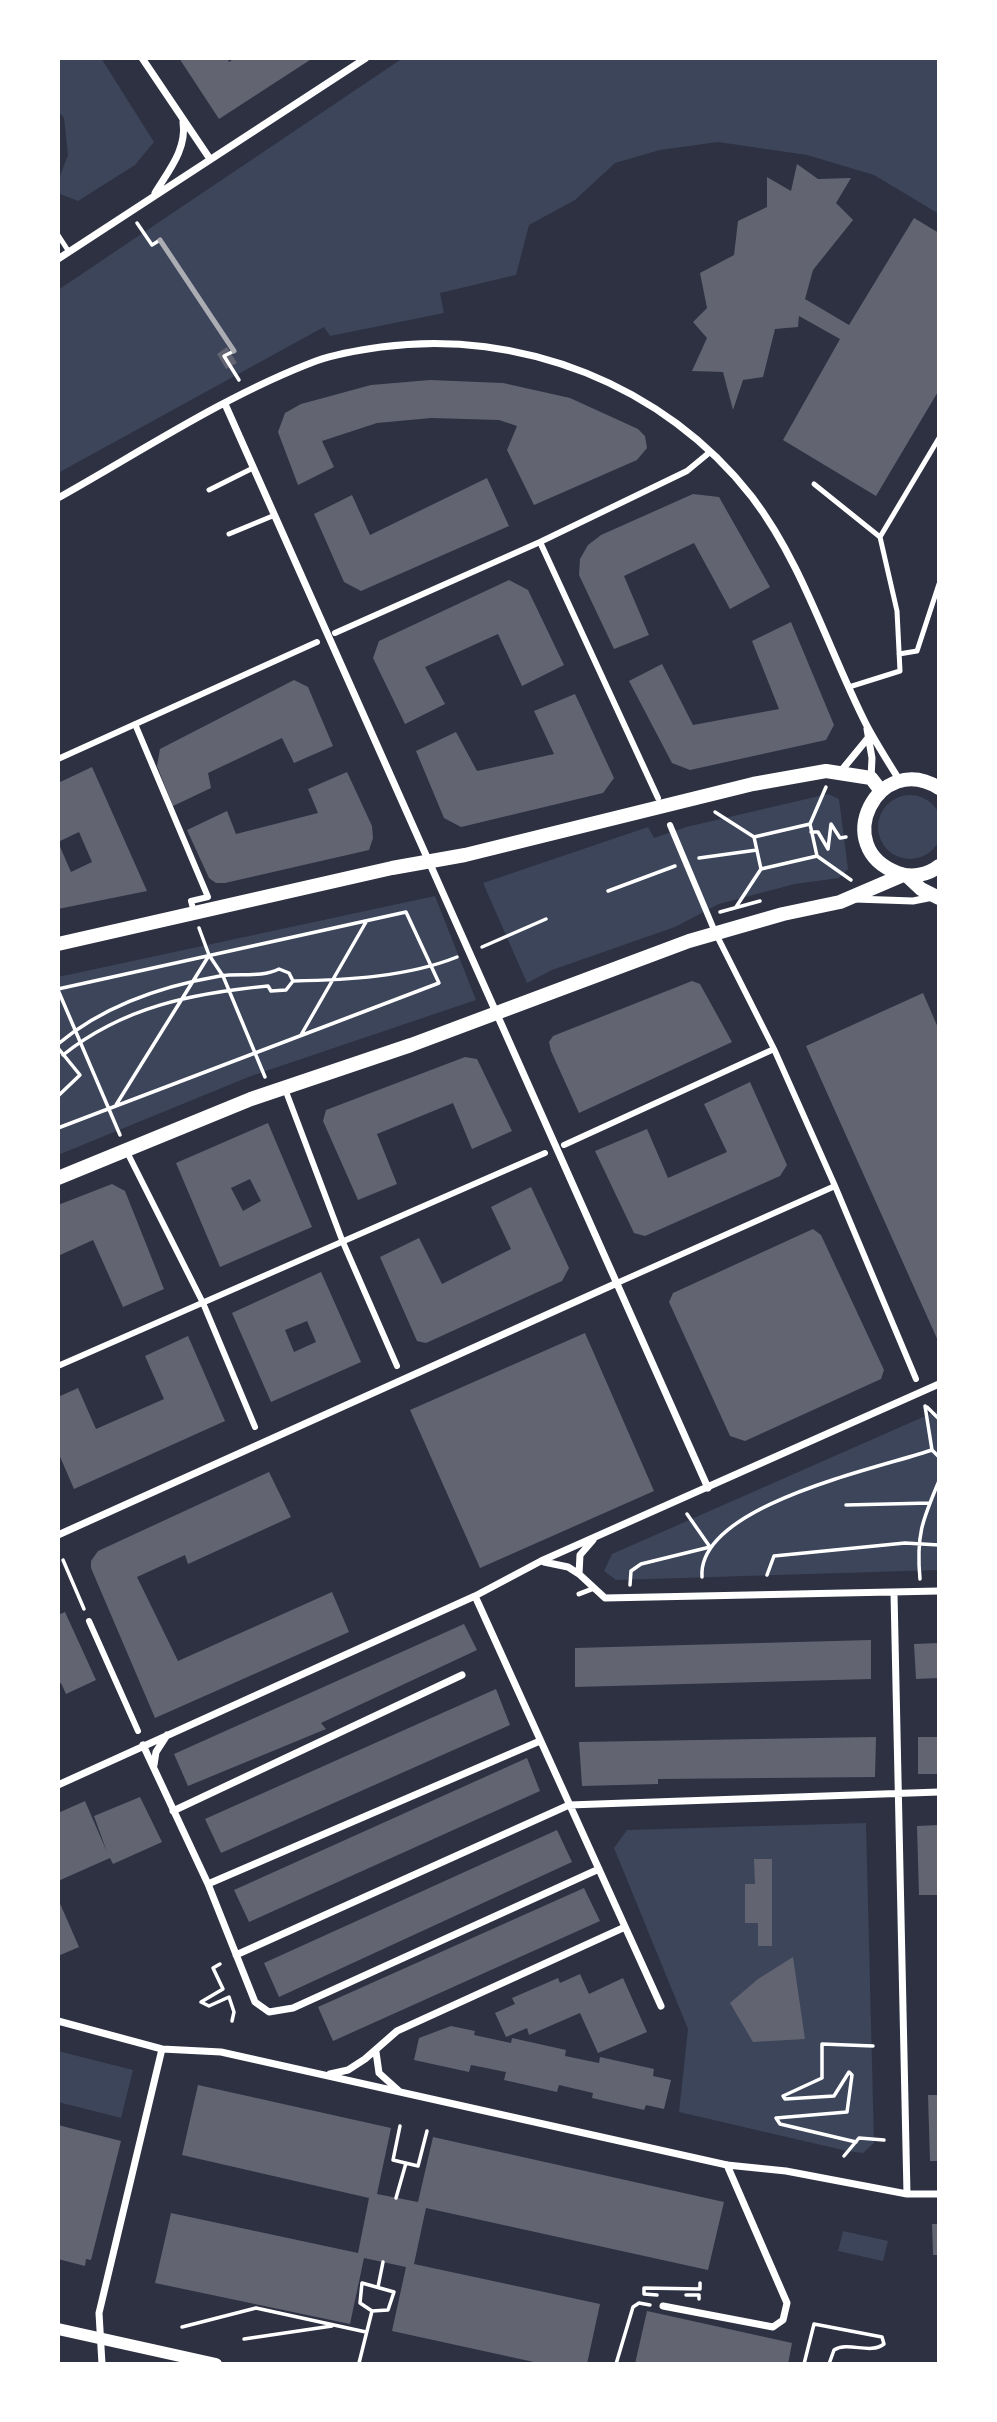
<!DOCTYPE html>
<html>
<head>
<meta charset="utf-8">
<style>
  body { margin:0 }
  #map { position:relative; width:997px; height:2422px; overflow:hidden; background:#2d3142; font-family:"Varela Round",sans-serif }
  canvas { display:block }
  .frame { position:absolute; inset:0; border:60px solid #fff; pointer-events:none }
</style>
</head>
<body>
<div id="map">
<canvas width="997" height="2422"></canvas>
<div class="frame"></div>
</div>
<script>
const c = document.querySelector('canvas').getContext('2d');
c.lineJoin = 'round';
function fill(path, color) { c.fillStyle = color; c.fill(path, 'evenodd'); }
function strokePath(path, color, width, dash) { c.strokeStyle = color; c.lineWidth = width; c.lineCap = dash ? 'butt' : 'round'; c.setLineDash(dash || []); c.stroke(path); }
fill(new Path2D(`
  M58,58H101L154,142L135,165L78,201L58,193V181L68,155L64,118L58,111Z
  M403,58H939V214L874,175L807,155L718,142L660,150L615,163L575,200L529,225L516,275L440,293L444,313L330,336L324,327L58,473V290Z
  M828,794L839,799L848,869L839,878L795,884L719,904L675,927L552,970L527,983L483,883L648,827L654,838L686,827Z
  M878 827a32 32 0 1 1 64 0a32 32 0 1 1-64 0Z
  M435,896L476,1000L251,1076L58,1155V977Z
  M939,1410V1570L616,1580L604,1571L612,1554Z
  M866,1823L874,2143L863,2153L847,2151L679,2112L688,2029L614,1848L627,1830Z
  M58,2051L133,2070L121,2118L58,2102Z
  M843,2231L888,2241L883,2261L838,2251Z`), '#3c4559');
fill(new Path2D(`
  M179,58H227L229,62L235,58H313L219,119Z
  M797,164L818,179L851,178L836,203L853,220L813,270L805,299L849,325L914,218L939,233V390L876,496L783,440L840,339L799,316L798,327L775,329L763,377L743,380L733,410L723,372L692,371L707,338L693,322L707,308L700,273L734,255L738,221L767,207V177L791,191Z
  M227,347L237,363L226,369L217,354Z
  M430,380L503,383L570,398L638,429L645,436L647,448L637,460L534,505L507,450L517,426L499,420L431,418L377,423L322,441L334,467L298,485L278,432L285,413L301,404L371,385Z
  M487,478L509,526L361,591L344,582L314,514L352,495L370,535Z
  M693,494L719,497L770,587L730,609L694,543L624,576L649,635L614,649L579,575L580,559L588,545L601,535Z
  M509,580L528,590L564,665L522,686L498,634L425,667L445,704L405,724L373,658L379,641Z
  M791,622L834,725L826,740L690,770L672,763L629,681L662,664L693,725L779,709L752,641Z
  M294,680L308,687L333,746L294,763L282,738L208,773L211,788L173,806L157,766L160,749Z
  M575,694L614,778L603,793L461,827L444,818L416,751L456,732L477,771L554,754L534,711Z
  M92,767L147,891L58,909V783ZM79,832L92,862L71,872L58,842Z
  M347,772L372,826L373,838L369,850L225,883H216L209,878L187,830L227,811L236,834L318,813L308,789Z
  M692,981L700,984L732,1042L579,1113L551,1051L549,1042L553,1036Z
  M923,993L939,1030V1343L806,1046Z
  M465,1057L477,1059L512,1131L472,1149L453,1103L377,1134L397,1184L358,1200L323,1121L326,1110Z
  M750,1082L787,1165L780,1176L645,1236L634,1233L595,1151L647,1129L668,1178L727,1152L704,1104Z
  M268,1123L312,1227L220,1267L176,1163ZM250,1179L261,1201L243,1211L231,1188Z
  M112,1184L125,1191L164,1289L123,1307L93,1240L58,1256V1205Z
  M531,1187L569,1268L562,1281L426,1343L417,1341L380,1257L419,1238L442,1284L511,1249L491,1207Z
  M813,1229L821,1235L884,1370L881,1379L745,1441L730,1436L669,1302L673,1293Z
  M321,1272L361,1362L271,1402L232,1313ZM307,1321L316,1342L294,1352L285,1330Z
  M585,1333L654,1491L480,1568L410,1410Z
  M188,1336L225,1421L74,1489L58,1452V1397L78,1388L96,1429L164,1399L145,1356Z
  M269,1472L291,1517L188,1564L185,1555L137,1577L178,1661L332,1592L349,1632L155,1718L91,1568V1561L98,1551Z
  M65,1612L96,1680L66,1694L61,1683L58,1684V1615Z
  M464,1624L477,1650L321,1723L326,1729L188,1786L174,1754Z
  M871,1640V1679L575,1687V1648Z
  M939,1643V1678L916,1679L914,1644Z
  M496,1689L510,1725L221,1853L205,1819Z
  M876,1737L875,1777L658,1779V1784L582,1786L579,1742Z
  M918,1737H939V1774H918Z
  M527,1758L540,1791L249,1922L234,1890Z
  M140,1797L162,1842L113,1864L110,1858L58,1881V1813L85,1801L107,1852L94,1816Z
  M939,1825V1895H919L917,1826Z
  M557,1830L572,1862L279,1997L264,1963Z
  M754,1859H772V1946H758V1923H745V1884H755Z
  M584,1888L600,1921L333,2041L318,2007Z
  M58,1899L79,1947L58,1956Z
  M793,1957L805,2039L753,2042L730,2003L758,1979Z
  M580,1974L589,1994L623,1978L647,2032L598,2053L580,2013L529,2035L527,2028L506,2037L495,2013L515,2004L512,1998L558,1978L560,1983Z
  M451,2026L475,2031L474,2035L511,2043L512,2038L566,2050L565,2056L599,2063L600,2057L654,2069L653,2076L671,2080L664,2109L646,2105L644,2110L592,2098L593,2093L559,2085L557,2092L504,2080L506,2072L471,2065L469,2072L414,2060L419,2038Z
  M198,2085L391,2128L377,2194L418,2202L433,2137L724,2202L708,2270L426,2208L414,2264L600,2304L587,2364H543L392,2331L406,2267L364,2258L350,2324L155,2283L171,2213L358,2253L369,2198L182,2155Z
  M928,2095H939V2161H930Z
  M58,2125L121,2141L91,2260L86,2259L85,2266L58,2259Z
  M932,2224H939V2255H933Z
  M647,2311L792,2343L788,2364H635Z`), '#626471');
strokePath(new Path2D(`
  M137,223L152,245L160,240
  M234,351L224,356L239,380
  M715,812L754,837
  M810,824L826,787
  M811,832H818L828,849L831,824L840,838L846,837
  M817,856L810,824L754,837L761,869L817,856L851,880
  M699,858L757,850
  M608,891L675,866
  M736,907L761,869
  M720,912L760,901
  M199,928L209,955L223,976L265,1077
  M482,947L546,919
  M58,989L406,912L439,983L58,1128
  M58,990L120,1135
  M301,1035L366,922
  M58,1044C103,1006 162,986 220,976C240,973 261,978 279,969L289,973L293,981C347,980 407,977 457,957
  M58,1048L80,1075L58,1096
  M63,1055C123,1007 193,993 268,986L271,991L286,990L293,981
  M116,1105L208,957
  M925,1406L932,1450L939,1457
  M927,1407L939,1419
  M846,1505L930,1503
  M63,1560L84,1609
  M767,1575L774,1556L905,1543L939,1545
  M702,1577C697,1505 880,1468 932,1450
  M920,1579C916,1536 922,1521 939,1481
  M630,1585L631,1571L641,1564L710,1547L687,1514
  M220,1964L213,1968L223,1989L201,2002L209,2006L229,1997L234,2012L232,2021
  M400,2126L393,2160L418,2166L427,2131
  M856,2142L780,2124L776,2118L847,2112L852,2075L849,2072L834,2096L785,2099L783,2096L822,2078V2044L873,2046
  M844,2156L859,2138L884,2140
  M396,2198L406,2163
  M362,2283L394,2292L388,2310L372,2311L360,2303Z
  M378,2287L383,2262
  M657,2295L644,2294V2288L700,2289V2283
  M686,2295H699V2299
  M182,2327L256,2308L366,2332
  M244,2339L332,2326
  M359,2363L372,2311
  M616,2364L633,2307L639,2303L650,2305
  M804,2364L814,2324L882,2337L884,2344C870,2355 849,2341 834,2350L829,2364`), '#fff', 3.5);
strokePath(new Path2D(`
  M58,235L69,252
  M814,484L880,537
  M209,490L253,468
  M229,534L275,515
  M899,654L917,651L939,584
  M849,687L900,671L897,611L880,537L939,438
  M579,1594L592,1589`), '#fff', 5);
strokePath(new Path2D(`
  M540,542L658,798
  M335,633L540,542L687,471L710,452
  M135,724L208,897L191,901L194,912
  M58,759L317,642
  M670,825L715,932L774,1049L835,1186L916,1379
  M285,1089L342,1240L397,1366
  M564,1145L774,1049
  M127,1152L203,1303L255,1427
  M617,1283L835,1186
  M58,1366L545,1153
  M89,1621L138,1731`), '#fff', 6);
strokePath(new Path2D(`
  M142,58L210,159
  M155,193C169,170 187,149 183,122
  M58,259L366,58
  M225,404L708,1488
  M58,498C142,451 226,395 316,361C336,354 359,350 381,347C520,328 665,385 752,497C803,564 828,649 866,724C876,743 888,762 900,781
  M867,729L872,758L871,778
  M841,771L868,738
  M855,899L913,901L933,897
  M58,1535L617,1283
  M593,1540L580,1555L579,1574L605,1598L939,1591
  M544,1562L568,1567L579,1574
  M894,1593L907,2194
  M475,1596L661,2006
  M143,1745L208,1884L255,2002L269,2012L293,2008L599,1869
  M154,1765L156,1752L167,1735
  M58,1785L475,1596L541,1561L939,1384
  M173,1811L462,1675
  M208,1884L540,1741
  M236,1955L569,1805L939,1792
  M58,2021L162,2049L221,2052L727,2165L786,2171L907,2194H939
  M376,2052L379,2073L399,2091
  M330,2074L348,2070L365,2059L397,2031L625,1927
  M663,2306L773,2327L783,2320L787,2303L727,2165
  M102,2364L99,2313L162,2049`), '#fff', 7);
strokePath(new Path2D(`
  M58,2329L216,2364`), '#fff', 12);
strokePath(new Path2D(`
  M939,788C878,750 829,848 898,873C911,878 928,875 939,866
  M906,875L921,889L939,898
  M58,944L392,868L465,855L753,784L826,771L871,778L881,791
  M58,1178L251,1099L411,1045L689,941L783,914L840,902L903,875`), '#fff', 14);
strokePath(new Path2D(`
  M160,240L234,351`), '#abadb3', 5);
</script>
</body>
</html>
